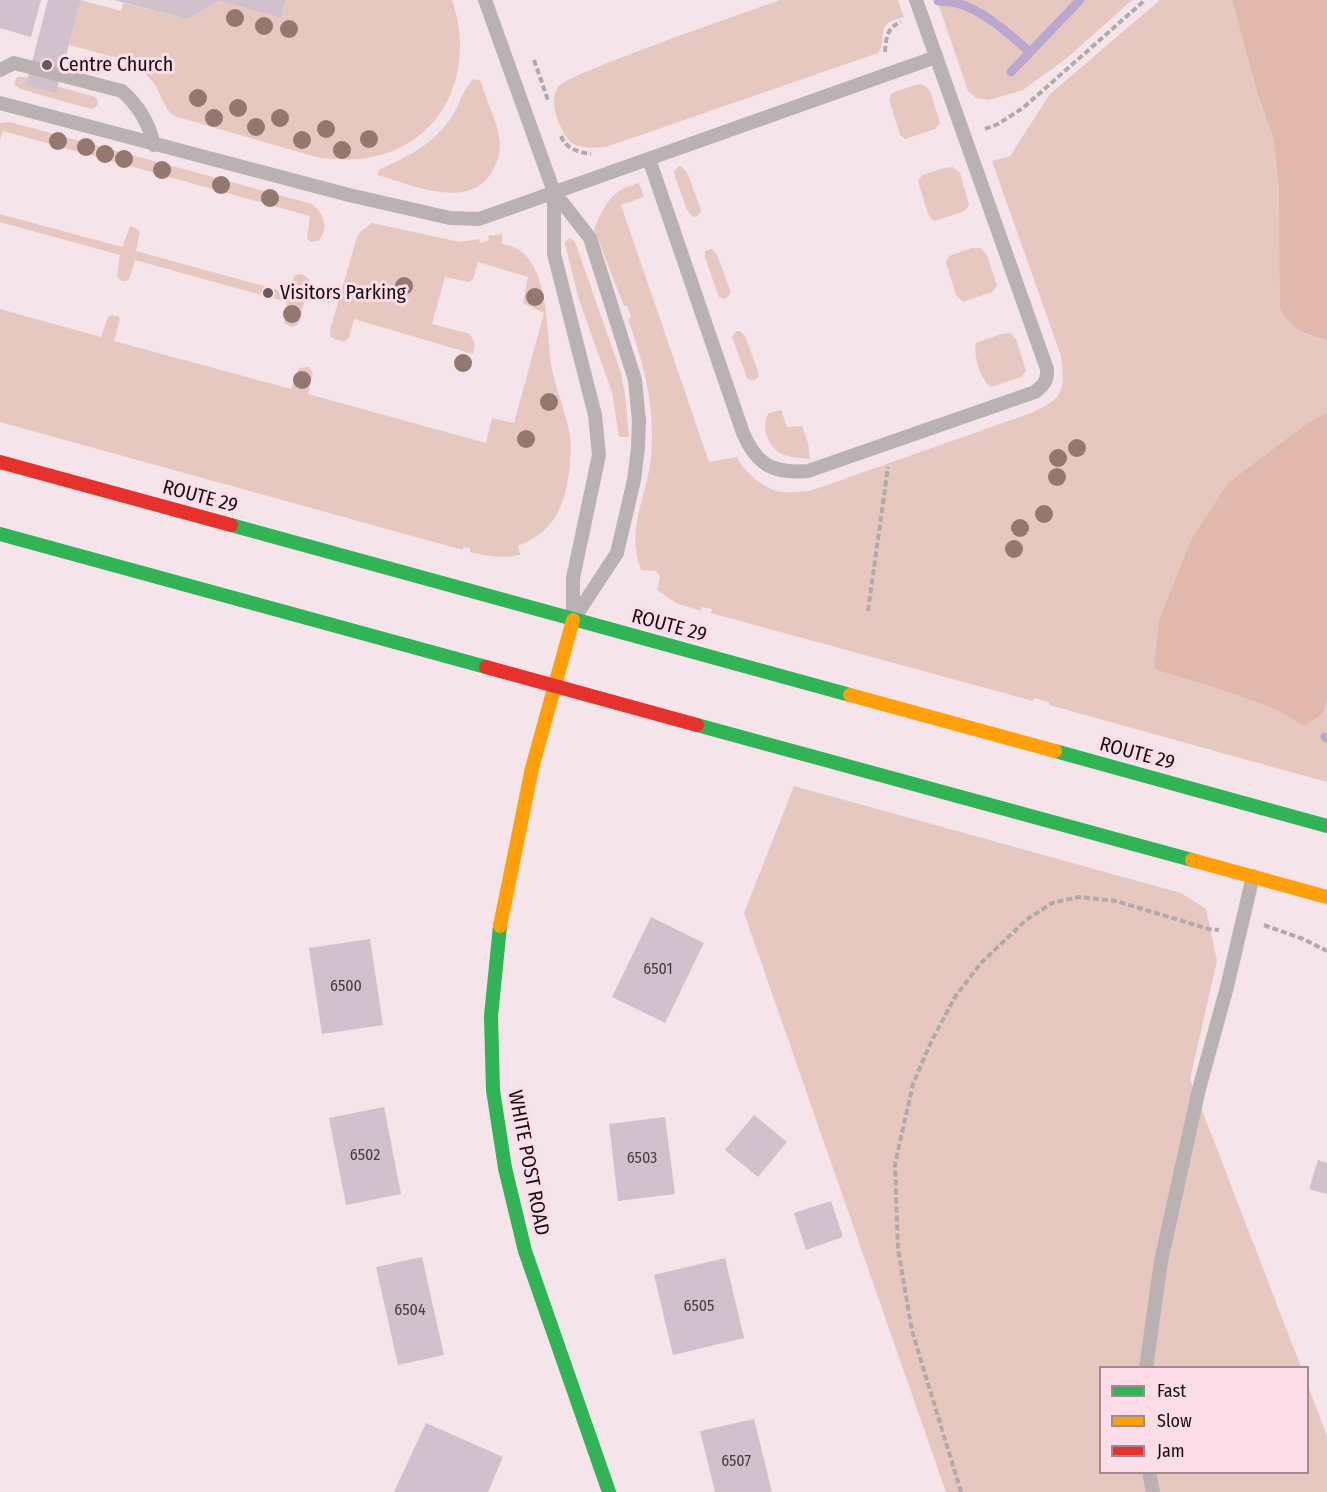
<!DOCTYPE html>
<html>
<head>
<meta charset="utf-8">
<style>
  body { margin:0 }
  #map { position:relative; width:1327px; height:1492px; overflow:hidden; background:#f5e4ea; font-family:"Fira Sans Condensed",sans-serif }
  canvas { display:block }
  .legend { position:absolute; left:1099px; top:1366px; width:210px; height:108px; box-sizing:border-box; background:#fcdde8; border:2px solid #a28a93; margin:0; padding:8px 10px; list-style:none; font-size:18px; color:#1b0e13 }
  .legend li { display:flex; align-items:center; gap:12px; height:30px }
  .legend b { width:30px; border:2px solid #a28a93 }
</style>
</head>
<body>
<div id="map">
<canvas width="1327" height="1492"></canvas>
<ul class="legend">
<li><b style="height:8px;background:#30b455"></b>Fast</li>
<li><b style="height:8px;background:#ff9f0a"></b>Slow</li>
<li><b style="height:8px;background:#e5322d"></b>Jam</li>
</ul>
</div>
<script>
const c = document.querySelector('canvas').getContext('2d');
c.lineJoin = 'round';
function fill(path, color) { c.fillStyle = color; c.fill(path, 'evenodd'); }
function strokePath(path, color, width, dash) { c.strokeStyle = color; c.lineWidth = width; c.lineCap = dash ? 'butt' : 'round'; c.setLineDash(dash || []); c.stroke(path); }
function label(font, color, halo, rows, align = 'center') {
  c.font = font + ' "Fira Sans Condensed",sans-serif'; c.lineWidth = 6; c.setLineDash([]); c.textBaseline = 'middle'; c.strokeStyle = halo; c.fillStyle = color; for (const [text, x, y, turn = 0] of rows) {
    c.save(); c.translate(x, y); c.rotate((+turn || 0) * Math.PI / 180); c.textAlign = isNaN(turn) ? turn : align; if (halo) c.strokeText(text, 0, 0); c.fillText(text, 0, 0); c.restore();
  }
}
fill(new Path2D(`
  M81,0L121,11L123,3L187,19L220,1L281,18L286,0H452C474,62 451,133 384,154C363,161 342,160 320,158L174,116C163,108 161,92 153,82C146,73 135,66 125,60L69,45Z
  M780,0H898L904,17C871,24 890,37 878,53L606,147C591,148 573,150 565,135C557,121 549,101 558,87C566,74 752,10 780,0Z
  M937,0H1132L1067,58L1023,90L989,100L976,98L968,91Z
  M1160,0H1232L1258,96L1273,137L1279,191L1305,334L1327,340V782L1049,705V702L1034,698L1033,701L711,613L712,609L701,607V611L676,603L657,590L660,576L656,571L641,570C626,530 646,498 651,458C656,409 644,365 628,319L631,317L627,306H624L594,229C605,204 611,190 639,183L644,197L621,205L709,462L737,457C743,471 762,486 776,491C787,494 799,491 810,491L1031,413C1063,399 1066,391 1061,356L992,161L1010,156L1050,94Z
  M17,77H24L92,96L97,98L98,105L92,109L87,108L20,89L14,84Z
  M474,79L481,81C486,103 501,125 500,149C499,158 495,167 490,175C466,210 410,184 377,175L380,169C408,157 433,144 451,118C458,108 465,85 474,79Z
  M918,84L924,85L930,91L940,123L935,129L905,139L900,135L889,99L892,93Z
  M10,122L312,204C324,213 330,229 318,241L311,242L307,239L310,216L3,131L0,140V123Z
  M679,166L682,167L687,172L700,207L701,212L696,217L692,216L687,210L675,176L674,171Z
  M944,168L953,167L960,173L969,205L965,211L935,221L932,220L928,214L918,181L922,175Z
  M0,214L122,247L130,227H133L140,231L136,251L289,293L294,276C300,272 306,275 309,280V284L299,322L297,325L291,327L284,323L287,302L135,260L129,279L127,281H121L117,276L120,255L0,222Z
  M372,223L460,242L479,239L480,243L489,240L488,236L502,234V244C552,250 545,331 552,369C556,390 565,410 569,431C574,455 568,503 551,523C542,534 531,540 518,546L520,555C502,559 487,556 470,552V548L463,547V550L0,422V309L101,337L108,317L112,315L118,316L120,319L114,341L291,389L299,368L309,367L313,373L308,394L486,443L492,418L514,423L544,313L523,303L528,277L478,262L473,279L469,282L445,277L432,324L470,334L475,344L473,354L354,319L349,338L343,342L331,337L330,330L357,237L361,231Z
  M570,238L575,242L621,373L625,394L629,437H619L612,392L579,300L565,244L566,241Z
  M972,248H981L987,255L997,286L992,292L963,302L956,295L946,262L949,256Z
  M712,249L717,255L730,290V294L725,299L719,297L705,258V251Z
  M737,331H740L745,336L758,371L759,376L754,381L747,378L733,340L732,336Z
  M1010,333L1016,339L1026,371L1021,377L991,387C981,381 973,355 976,343L1001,334Z
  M781,410L787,427L802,426L808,443L810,459C801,458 790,458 782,454C768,448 760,425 769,413Z
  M794,786L1181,893L1206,909L1217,961L1190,1079L1301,1367L1100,1368V1472H1308V1386L1327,1436V1492H946L744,913Z`), '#e7c8c0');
fill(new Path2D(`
  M1232,0H1327V340C1304,334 1292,330 1280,309L1279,191L1273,137L1258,96Z
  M1327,413V698L1322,714L1304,726L1280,711L1232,693L1154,669L1159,620L1191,540L1228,483L1308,423Z`), '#e1b9ac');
strokePath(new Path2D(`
  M938,1C944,2 950,1 956,3C984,10 1009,34 1030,52
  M1011,72L1080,0
  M1325,737L1327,738`), '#baa7cf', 9);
fill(new Path2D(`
  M0,0H41L31,37L0,28Z
  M48,0H81L56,93L26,85Z
  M113,0H286L281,18L220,1L187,19Z
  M651,917L704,943L665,1023L612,997Z
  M370,939L383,1025L322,1034L309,948Z
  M384,1107L401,1194L346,1205L329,1118Z
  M754,1115L787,1142L758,1177L725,1150Z
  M665,1117L675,1194L618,1201L609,1124Z
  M1318,1160L1327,1163V1194L1309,1189Z
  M831,1201L843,1237L806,1250L794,1213Z
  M422,1257L444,1355L398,1365L376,1267Z
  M725,1258L744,1338L673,1355L654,1275Z
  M754,1419L772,1492H715L700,1431Z
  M426,1423L503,1457L488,1492H394Z`), '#d1c1cc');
strokePath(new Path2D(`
  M885,52C886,38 887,27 901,22
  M534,60L548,100
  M985,129L998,124L1023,108L1145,0
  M561,136C566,149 578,152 591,154
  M868,611L888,467
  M1264,925L1303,939L1327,951
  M961,1492L912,1331L898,1249L895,1164L913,1084L931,1042L955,997L981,963L1026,920L1052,903L1079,897L1116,901L1209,929L1219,930`), '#b2a9ab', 4, [6, 3]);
strokePath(new Path2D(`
  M485,0L554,192L590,238L635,380L639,421L638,448L634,480L617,553L573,620
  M0,70L14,63L122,91C139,106 149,123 154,145
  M0,103L349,195L450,218L479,219L936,57
  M649,159L743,433C757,465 773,474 808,471L1035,392C1044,385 1048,380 1047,369L916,0
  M554,192V254L595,415L599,455L573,578V620
  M1146,1368L1161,1261L1199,1089L1227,987L1253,876
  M1149,1472L1153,1492`), '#bab2b2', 14);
strokePath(new Path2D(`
  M231,525L850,695
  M0,534L486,667
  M697,725L1192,860
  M1055,751L1327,826
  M500,926L491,1016L493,1090L505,1168L525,1251L609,1492`), '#30b455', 14);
strokePath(new Path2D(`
  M850,695L1055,751
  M1192,860L1327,897
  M500,926L532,768L573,620`), '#ff9f0a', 14);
strokePath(new Path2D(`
  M0,462L231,525
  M486,667L697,725`), '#e5322d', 14);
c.fillStyle = '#94776e';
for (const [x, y] of [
  [235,18],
  [264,26],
  [289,29],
  [198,98],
  [238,108],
  [214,118],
  [280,118],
  [256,127],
  [326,129],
  [369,139],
  [302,140],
  [58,141],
  [86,147],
  [342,150],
  [105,154],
  [124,159],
  [162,170],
  [221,185],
  [270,198],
  [404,286],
  [535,297],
  [292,314],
  [463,363],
  [302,380],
  [549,402],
  [526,439],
  [1077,448],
  [1058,458],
  [1057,477],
  [1044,514],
  [1020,528],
  [1014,549]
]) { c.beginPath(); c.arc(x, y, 9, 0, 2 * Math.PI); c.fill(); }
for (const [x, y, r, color] of [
  [47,65,6,"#67595e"],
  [268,293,6,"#67595e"]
]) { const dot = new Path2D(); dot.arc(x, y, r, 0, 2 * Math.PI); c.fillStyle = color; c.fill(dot); strokePath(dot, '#fcdde8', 2); }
label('16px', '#483b41', null, [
  ["6501",658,970],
  ["6500",346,987],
  ["6502",365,1156],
  ["6503",642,1159],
  ["6505",699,1307],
  ["6504",410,1311],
  ["6507",736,1462]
]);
label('20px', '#1b0e13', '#fcdde8', [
  ["Centre Church",59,65],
  ["Visitors Parking",280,293]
], 'left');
label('20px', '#1b0e13', '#fcdde8', [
  ["ROUTE 29",200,497,15],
  ["ROUTE 29",669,626,15],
  ["ROUTE 29",1137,754,15],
  ["WHITE POST ROAD",528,1163,79]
]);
</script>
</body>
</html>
